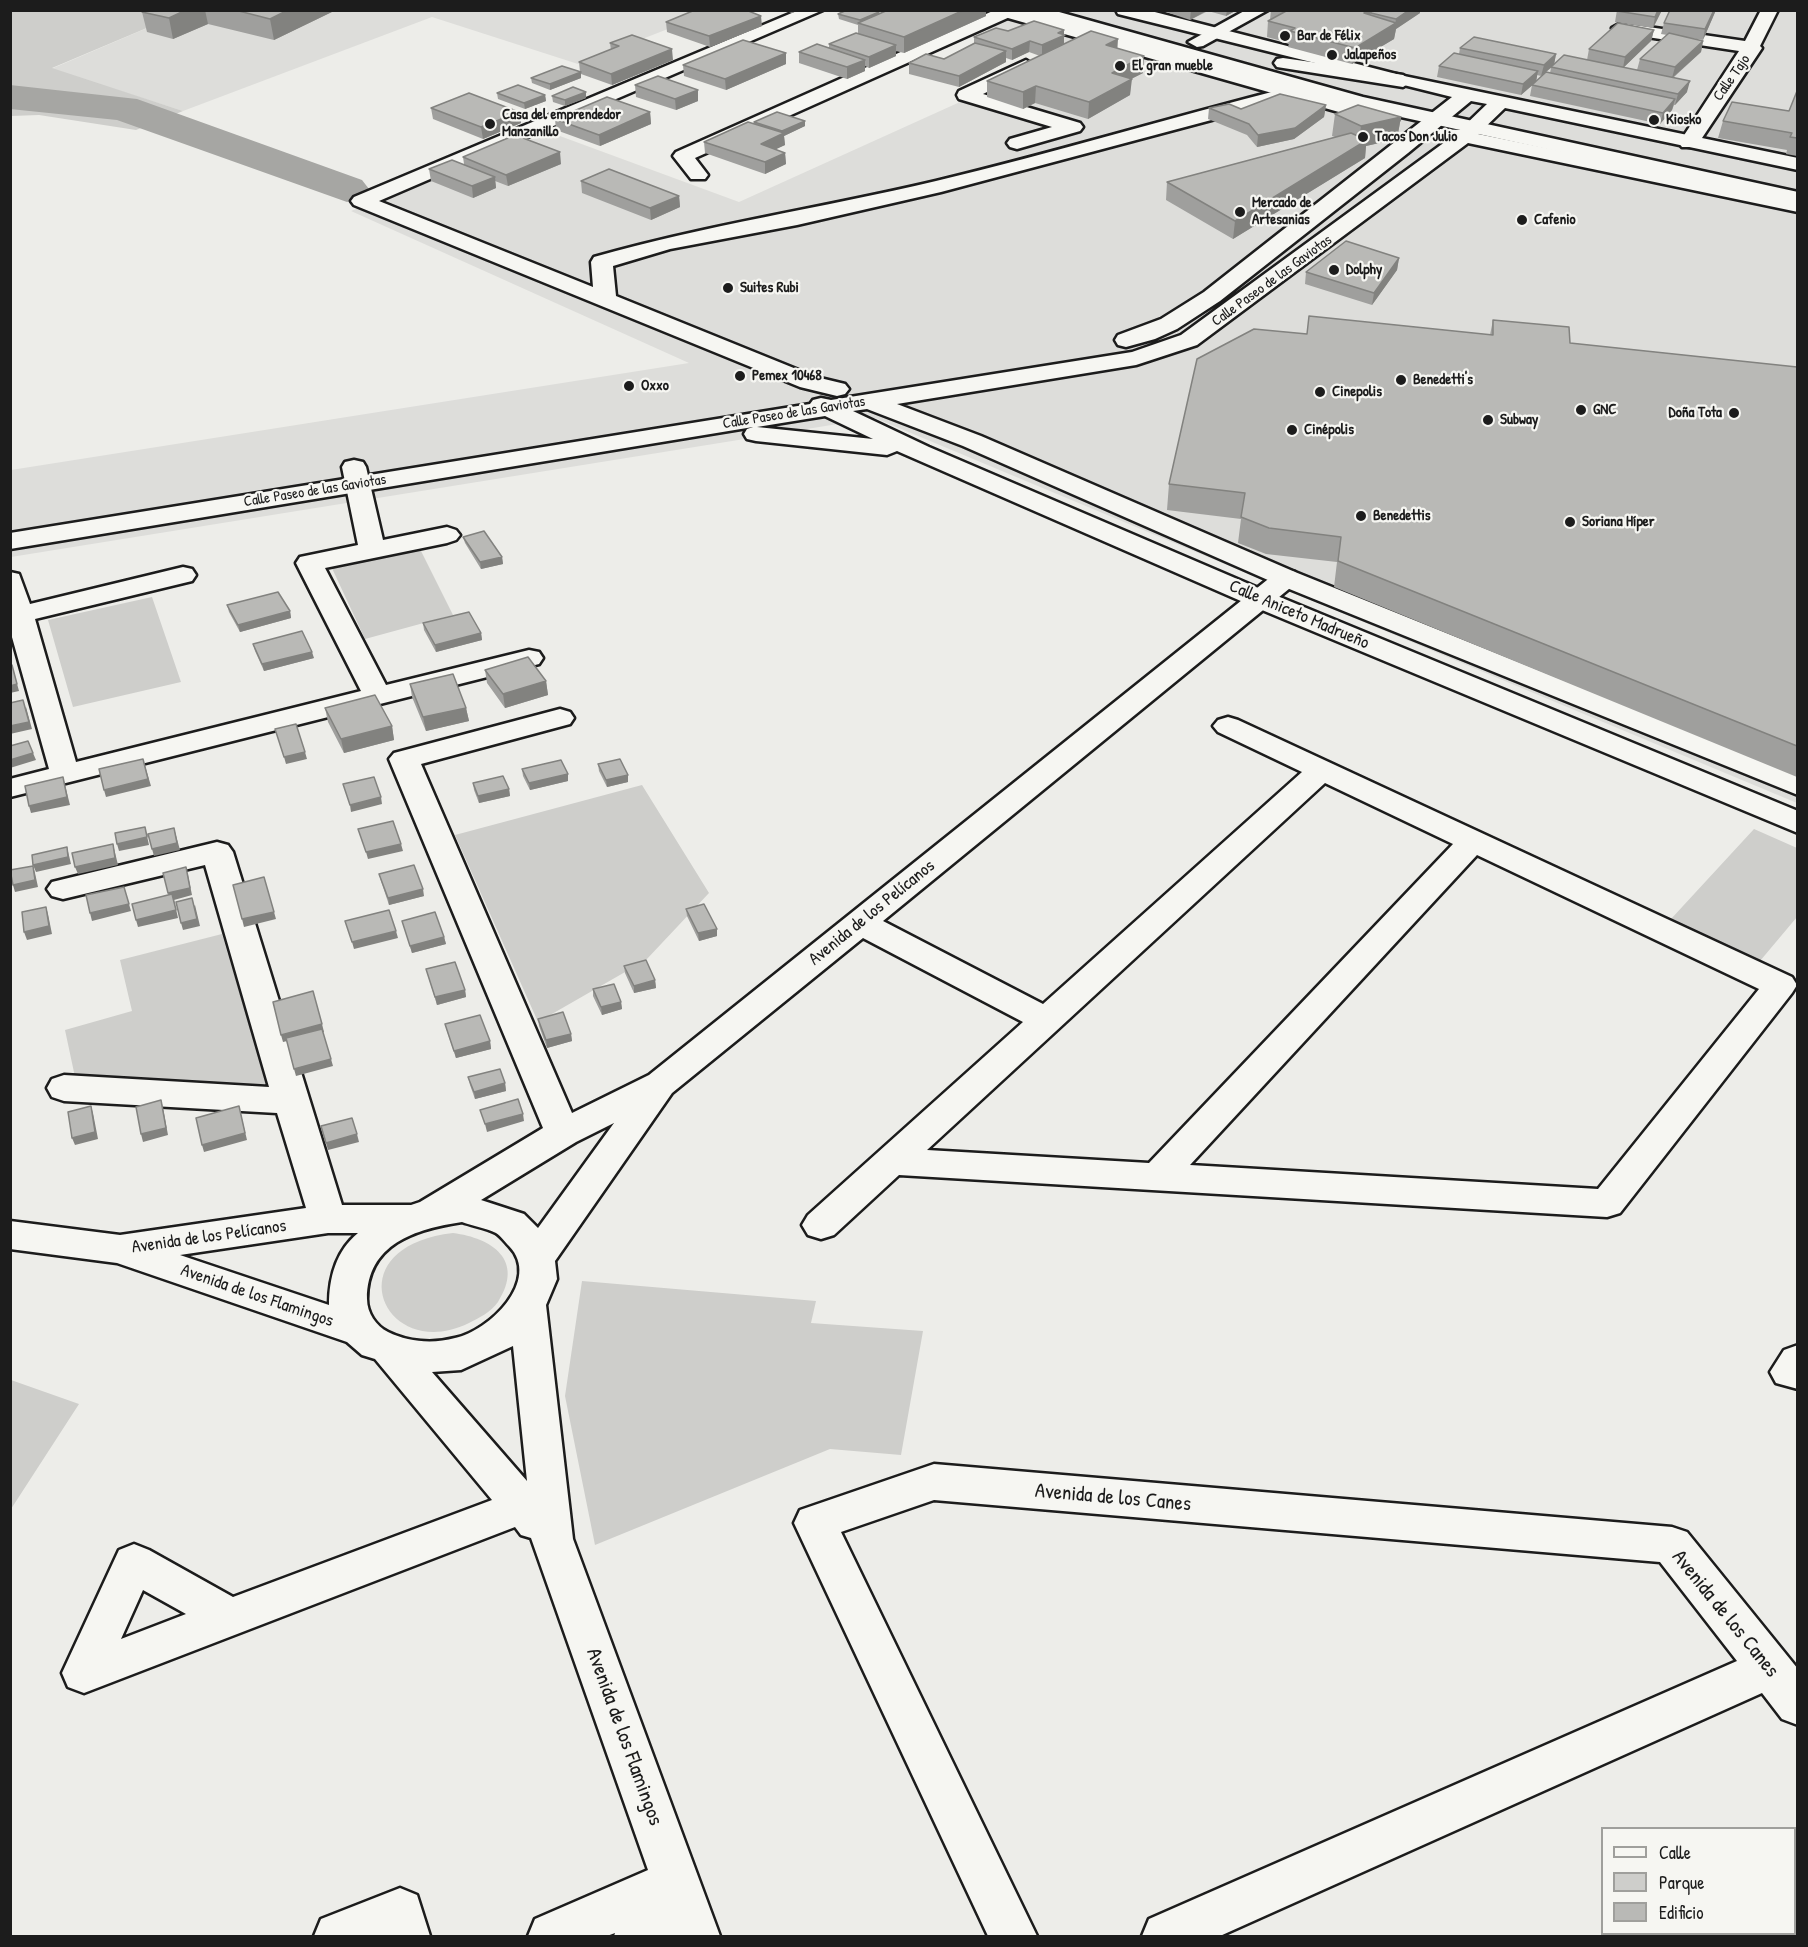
<!DOCTYPE html>
<html>
<head>
<meta charset="utf-8">
<style>
  body { margin:0 }
  #map { position:relative; width:1808px; height:1947px; overflow:hidden; background:#edede9; font-family:"Patrick Hand",sans-serif }
  canvas { display:block }
  .frame { position:absolute; inset:0; border:12px solid #1c1c1c; pointer-events:none }
  .legend { position:absolute; left:1601px; top:1827px; width:195px; height:108px; box-sizing:border-box; background:#f6f6f2; border:2px solid #9f9f9c; margin:0; padding:8px 10px; list-style:none; font-size:18px; color:#1c1c1c }
  .legend li { display:flex; align-items:center; gap:12px; height:30px }
  .legend b { width:30px; border:2px solid #9f9f9c }
</style>
</head>
<body>
<div id="map">
<canvas width="1808" height="1947"></canvas>
<div class="frame"></div>
<ul class="legend">
<li><b style="height:8px;background:#f6f6f2"></b>Calle</li>
<li><b style="height:16px;background:#cececb"></b>Parque</li>
<li><b style="height:16px;background:#b9b9b6"></b>Edificio</li>
</ul>
</div>
<script>
const c = document.querySelector('canvas').getContext('2d');
c.lineJoin = 'round';
function fill(path, color) { c.fillStyle = color; c.fill(path, 'evenodd'); }
function strokePath(path, color, width, dash) { c.strokeStyle = color; c.lineWidth = width; c.lineCap = dash ? 'butt' : 'round'; c.setLineDash(dash || []); c.stroke(path); }
function label(font, color, halo, rows, align = 'center') {
  c.font = font + ' "Patrick Hand",sans-serif'; c.lineWidth = 4.5; c.setLineDash([]); c.textBaseline = 'middle'; c.strokeStyle = halo; c.fillStyle = color; for (const [text, x, y, turn = 0] of rows) {
    c.save(); c.translate(x, y); c.rotate((+turn || 0) * Math.PI / 180); c.textAlign = isNaN(turn) ? turn : align; if (halo) c.strokeText(text, 0, 0); c.fillText(text, 0, 0); c.restore();
  }
}
fill(new Path2D(`
  M187,11H714L578,64L432,17L183,111L51,69Z
  M927,11H1797V803L875,418L11,557V470L689,363L351,211L549,132L739,202L1066,54Z`), '#ddddda');
fill(new Path2D(`
  M10,11H187L52,68L183,111L136,130L39,115L11,116Z
  M419,547L453,615L365,639L330,564Z
  M152,597L181,682L73,707L48,620Z
  M642,785L709,893L646,960L538,1022L455,835Z
  M1754,829L1797,848V917L1760,961L1671,919Z
  M222,934L267,1085L75,1077L65,1030L132,1011L120,960Z
  M453,1233C492,1238 525,1260 498,1302C491,1312 479,1318 469,1323C384,1365 332,1247 453,1233Z
  M582,1281L816,1301L811,1323L923,1331L901,1455L830,1449L595,1545L565,1396Z
  M11,1380L79,1404L11,1509L10,1380Z`), '#cececb');
fill(new Path2D(`
  M10,85L137,99L362,180L369,189L362,198L347,202L117,120L10,109Z`), '#a6a6a3');
const street = new Path2D(`
  M799,10H823L379,201L593,287L591,262L594,257C706,225 822,208 936,181C1053,153 1169,118 1287,88L1296,94L1294,98L941,192L797,225L670,249L613,266L616,296L816,377L845,384L849,389L845,394L837,396L800,387L354,205L351,201L354,197Z
  M995,10L1015,12L1012,16L695,158L708,175L705,179H691L673,156L676,152Z
  M1246,10H1268L1203,46L1197,47L1188,42Z
  M1761,10H1778L1760,46L1762,48L1696,147H1682L1679,143L1739,51L1621,33L1612,28L1621,23L1745,41Z
  M1026,60L1035,66L1032,70L983,94L1080,123L1083,127L1080,131L1017,149L1010,147L1007,143L1010,139L1052,127L959,99L957,95L959,91Z
  M354,460L363,462L366,467L383,540L447,527L456,530L460,535L456,540L447,543L325,568L386,685L529,650L539,652L543,658L539,664L10,797V779L49,769L10,630V572L19,574L30,604L183,567L192,569L196,575L192,581L35,619L76,762L361,691L296,563L300,557L358,545L342,467L345,462Z
  M1286,570L1295,572L1299,578L1295,584L883,921L1043,1004L1302,772L1218,732L1213,726L1218,720L1228,717L1238,720L1792,977L1797,985L1792,993L1620,1213L1607,1217L899,1175L834,1235L821,1239L808,1235L802,1225L808,1215L1023,1022L863,938L672,1093L555,1261L557,1279L546,1305L573,1539L720,1936H614L615,1933L607,1936H528L535,1919L648,1870L531,1538L521,1535L515,1527L84,1693L68,1687L62,1673L119,1550L134,1544L149,1550L233,1597L492,1500L375,1359L362,1355L347,1342L117,1263L10,1249V1221L120,1235L306,1208L277,1113L64,1101L52,1097L47,1088L52,1079L64,1075L269,1087L205,865L63,899L52,896L47,889L52,882L217,842L228,845L233,852L342,1205H411L420,1202L543,1128L389,759L394,753L560,709L570,712L574,718L570,724L421,764L572,1113L649,1075L1277,572ZM1325,783L1453,844L1149,1163L927,1150ZM1477,855L1759,989L1598,1189L1190,1165ZM614,1123L538,1228L524,1214L481,1200L576,1142ZM462,1222C473,1226 486,1228 496,1233C501,1236 505,1242 509,1246C542,1280 489,1331 455,1338C433,1344 408,1342 388,1332C376,1326 367,1313 367,1299C367,1244 415,1229 462,1222ZM328,1233H358C336,1251 329,1278 329,1305L180,1255ZM513,1346L527,1481L432,1372L461,1370ZM143,1590L186,1614L121,1639Z
  M1798,1345V1389L1776,1383L1770,1372L1784,1350Z
  M934,1464L1672,1527L1687,1532L1798,1669V1725L1782,1719L1762,1693L1220,1936H1142L1149,1919L1737,1661L1660,1562L934,1500L841,1532L1037,1936H988L794,1523L800,1510Z
  M400,1888L417,1895L430,1936H314L321,1919Z`);
const secondary = new Path2D(`
  M992,10H1021L1395,116L1398,120L1388,126L1381,124L994,14Z
  M1116,10H1147L1404,76L1798,158V170L1505,108L1478,134L1798,200V212L1468,143L1197,345L1136,365L897,404L981,436L1295,572L1798,775V795L1277,584L963,446L867,409L853,411L929,447L1270,593L1798,811V833L1250,605L897,451L887,455L756,441L747,439L744,434L747,429L753,427L10,549V533L810,404L813,400L821,398L831,400L1132,352L1181,335L1449,139L1440,137L1437,133L1440,129L1460,130L1487,104L1471,101L1408,153L1220,301L1177,329L1155,339L1126,347L1118,345L1115,340L1118,335L1161,319L1204,292L1452,97L1118,14ZM825,416L873,439L757,427Z`);
const primary = new Path2D(`
  M1023,10H1052L1363,97L1798,192V204L1360,108L1025,14Z
  M1283,58L1403,75L1412,81L1403,87L1277,67L1274,63L1277,59Z`);
strokePath(street, '#1c1c1c', 5);
strokePath(secondary, '#1c1c1c', 5);
strokePath(primary, '#1c1c1c', 5);
fill(street, '#f6f6f2');
fill(secondary, '#f6f6f2');
fill(primary, '#f6f6f2');
fill(new Path2D(`
  M145,10H336L274,40L208,24L173,39L147,32L142,12Z
  M783,10H800L792,13Z
  M881,10H986V16L904,53L896,51V56L869,68L865,66V71L847,79L799,63V52L829,48V44L858,33V25L839,19L838,14H879L881,13Z
  M1160,10H1237L1226,16L1208,11L1190,20Z
  M1271,10H1420V13L1396,29L1394,39L1352,64L1288,47L1289,43L1267,37L1268,21L1270,20Z
  M1617,10H1662L1653,28L1615,22Z
  M1670,10H1716L1703,40L1690,38L1703,41L1701,52L1673,78L1687,92L1675,105H1674L1672,110L1660,124L1530,96L1532,85L1550,73L1551,68L1541,76L1537,75L1536,82L1521,95L1437,77L1439,66L1459,54L1460,48L1556,54L1554,64L1587,60L1589,49L1654,30L1651,41L1623,68L1637,70L1640,59L1667,35L1661,34L1664,23Z
  M666,22L762,26L710,47L667,32Z
  M1064,30V44L1117,49L1143,73L1131,79L1130,95L1088,119L1035,103L1023,109L987,97V81L1040,56L1029,52L1012,60L1006,58V62L959,87L909,74V63L944,59L974,43V37L1008,31Z
  M610,43L673,60L612,85L581,74V78L550,90L532,83L531,78L580,72L579,62L611,50Z
  M786,64L726,90L684,76L683,65Z
  M635,85L698,90V101L676,110L636,97Z
  M1797,91V156L1786,154L1787,150L1718,138L1723,121L1789,111Z
  M497,93L545,95L546,101L525,109L498,99Z
  M552,96L586,98L565,106L553,102Z
  M1326,105L1324,117L1294,139L1257,147L1247,135L1208,119L1209,108L1241,109Z
  M431,108L519,112L521,123L483,139L433,119Z
  M650,112L651,124L600,146L556,130L555,119Z
  M1335,114L1401,117L1397,139L1366,146L1365,158L1233,239L1166,200L1167,182L1335,137L1332,136Z
  M805,121V126L784,136L785,145L775,149L785,153L786,164L765,174L705,153L704,142L754,124V122Z
  M463,157L561,164L508,186L495,181L496,188L473,198L431,181L429,169L464,164Z
  M581,181L679,196L680,207L651,220L582,193Z
  M1399,258L1397,270L1372,305L1305,284L1306,272Z
  M1493,320L1570,343L1797,367V777L1334,587L1337,562L1266,554L1238,543L1241,519L1167,510L1169,484L1307,334L1490,335Z
  M463,537L502,557L503,564L481,569L465,543Z
  M227,605L290,611L291,618L240,632L229,612Z
  M423,623L481,633L482,640L436,652L424,630Z
  M253,644L314,658L264,671L255,651Z
  M485,670L546,681L548,695L505,708L487,683Z
  M410,684L466,708L469,721L426,731L412,697Z
  M325,708L392,726L394,740L344,753L328,722Z
  M598,764L628,775V782L607,787L599,771Z
  M522,769L568,774V781L530,790L523,776Z
  M473,783L509,789L510,796L479,803L474,790Z
  M379,874L424,896L389,905L381,881Z
  M686,909L717,936L699,941L687,916Z
  M402,921L444,937L446,944L412,953Z
  M624,966L655,980L656,988L634,993L625,973Z
  M426,969L465,990L466,997L437,1005Z
  M593,989L621,1002L622,1009L602,1015L593,996Z
  M538,1019L571,1034L572,1041L547,1048L539,1026Z
  M445,1024L490,1041L491,1049L456,1058L447,1031Z
  M468,1077L505,1083L506,1091L475,1099L470,1085Z`), '#9f9f9d');
fill(new Path2D(`
  M186,10H205L208,24L173,39L169,18Z
  M288,10H336L274,40L270,19Z
  M964,10H986V16L904,53V37Z
  M1191,10H1208L1190,20Z
  M1227,10H1237L1226,16Z
  M1369,10H1371L1369,25L1364,13Z
  M1409,10H1420V13L1396,29L1394,39L1352,64L1355,48L1395,24L1396,19Z
  M1658,10H1662L1653,28L1655,17Z
  M1714,10H1716L1703,40L1705,29Z
  M879,12V17L860,24V20Z
  M761,16L762,26L710,47L709,36Z
  M1064,30V46L1042,56V45L1058,33Z
  M1654,30L1651,41L1623,68L1625,57Z
  M1118,39L1117,55L1106,45Z
  M1030,41L1029,52L1012,60V49Z
  M1703,41L1701,52L1672,78L1675,67Z
  M896,45V56L869,68V57Z
  M672,49L673,60L612,85L611,74Z
  M1006,51V62L959,87V76Z
  M786,53V64L726,90L725,79Z
  M1556,54L1554,65L1541,76L1544,65Z
  M1144,56L1143,73L1111,89L1112,73Z
  M865,60V71L847,79V67Z
  M1538,71L1536,82L1521,95L1523,84Z
  M581,72V78L550,90V84Z
  M1132,79L1130,95L1088,119L1089,102Z
  M1690,81L1687,92L1675,105L1678,94Z
  M1036,86L1035,103L1023,109V92Z
  M698,90V101L676,110L675,99Z
  M586,92V98L565,106V100Z
  M545,95L546,101L525,109L524,103Z
  M1675,99L1672,110L1660,124L1663,113Z
  M1326,105L1324,117L1294,139L1257,147L1258,135Z
  M519,112L521,123L483,139L481,127Z
  M650,112L651,124L600,146L599,135Z
  M1401,117L1397,139L1366,146L1365,158L1233,239L1235,221L1358,146L1361,126Z
  M805,121V126L784,136L785,145L762,156L761,144L782,134V131Z
  M560,152L561,164L508,186L506,175Z
  M785,153L786,164L765,174V162Z
  M495,177L496,188L473,198L472,186Z
  M679,196L680,207L651,220L650,208Z
  M1399,258L1397,270L1372,305L1374,293Z
  M502,557L503,564L481,569L480,562Z
  M290,611L291,618L240,632L238,625Z
  M481,633L482,640L436,652L435,645Z
  M312,652L314,658L264,671L262,664Z
  M12,665L19,691L10,693V686Z
  M546,681L548,695L505,708L503,694Z
  M26,707L32,729L10,734V726Z
  M466,708L469,721L426,731L423,717Z
  M392,726L394,740L344,753L341,739Z
  M305,752L307,759L286,764L284,757Z
  M33,753L36,760L10,768V760Z
  M143,759L151,786L106,797L104,790Z
  M568,774V781L530,790L529,783Z
  M628,775V782L607,787L606,780Z
  M63,777L70,805L31,813L29,806Z
  M509,789L510,796L479,803L478,796Z
  M381,797L382,804L351,812L350,805Z
  M145,827L149,845L119,851L117,844Z
  M174,828L180,850L154,856L152,849Z
  M113,844L118,865L78,874L75,867Z
  M401,844L403,851L368,859L366,852Z
  M67,847L71,864L36,872L33,865Z
  M33,866L35,873L38,887L15,892L13,885Z
  M188,875L192,895L174,900L178,918L138,927L136,920L171,901L168,893Z
  M124,887L131,911L92,921L90,913Z
  M423,889L424,896L389,905L388,898Z
  M195,905L200,926L183,930L181,923Z
  M46,907L48,914L52,934L27,940L24,932Z
  M274,912L276,919L244,927L242,919Z
  M717,929V936L699,941L698,933Z
  M396,931L398,938L354,949L352,942Z
  M444,937L446,944L412,953L410,946Z
  M655,980L656,988L634,993V986Z
  M465,990L466,997L437,1005L435,997Z
  M621,1002L622,1009L602,1015L601,1007Z
  M322,1024L324,1032L283,1042L281,1035Z
  M571,1034L572,1041L547,1048L546,1040Z
  M490,1041L491,1049L456,1058L454,1051Z
  M331,1059L333,1066L296,1076L294,1069Z
  M505,1083L506,1091L475,1099L474,1092Z
  M161,1100L163,1108L168,1135L143,1142L141,1134Z
  M91,1106L93,1113L98,1139L75,1145L72,1138Z
  M239,1106L247,1140L204,1152L202,1145Z
  M523,1114L524,1121L487,1132L485,1124Z
  M357,1134L359,1142L328,1150L326,1143Z`), '#82827f');
const building = new Path2D(`
  M145,10H186L169,18L142,12Z
  M235,10H288L270,19Z
  M695,10H746L761,16L709,36L666,22Z
  M847,10H875L879,12L860,20L838,14Z
  M888,10H964L904,37L858,23Z
  M1288,10H1369L1364,13L1396,23L1355,48L1290,31L1295,28L1268,21Z
  M1371,10H1409L1396,19L1371,13Z
  M1617,10H1658L1655,17L1617,11Z
  M1670,10H1714L1705,29L1664,23Z
  M1034,21L1064,30L1058,33L1065,35L1042,45L1030,41L1012,49L974,37L996,28L1008,31Z
  M1618,23L1654,30L1625,57L1589,49Z
  M1091,31L1118,39L1106,45L1144,56L1112,73L1132,79L1089,102L1036,86L1023,92L987,81Z
  M856,33L896,45L869,57L829,44Z
  M1669,33L1703,41L1675,67L1640,59Z
  M632,35L672,49L611,74L579,62L619,46L610,43Z
  M1474,37L1556,54L1544,65L1460,48Z
  M743,40L786,53L725,79L683,65Z
  M975,43L1006,51L959,76L909,63L926,54L944,59Z
  M817,44L865,60L847,67L799,52Z
  M1454,53L1538,71L1523,84L1439,66Z
  M1564,55L1690,81L1678,94L1551,67Z
  M562,66L581,72L550,84L531,78Z
  M1546,72L1675,99L1663,113L1532,85Z
  M658,76L698,90L675,99L635,85Z
  M518,85L545,95L524,103L497,93Z
  M573,87L586,92L565,100L552,96Z
  M1797,91V138L1790,137L1792,133L1723,121L1732,102L1789,111Z
  M469,93L519,112L481,127L431,108Z
  M1280,94L1326,105L1295,128L1258,135L1249,124L1209,108L1229,104L1241,109Z
  M607,97L650,112L599,135L555,119Z
  M1358,105L1401,117L1361,126L1335,114Z
  M777,112L805,121L782,131L754,122Z
  M748,122L784,133L761,144L785,153L765,162L704,142Z
  M1351,133L1367,140L1235,221L1167,182Z
  M515,135L560,152L506,175L463,157Z
  M452,160L495,177L472,186L429,169Z
  M609,169L679,196L650,208L581,181Z
  M1346,241L1399,258L1374,293L1306,272Z
  M1309,316L1493,335V320L1569,327L1570,343L1797,367V746L1338,561L1341,537L1269,528L1241,517L1245,493L1169,484L1197,359L1254,329L1307,334Z
  M484,531L502,557L480,562L463,537Z
  M278,592L290,611L238,625L227,605Z
  M469,612L481,633L435,645L423,623Z
  M302,631L312,652L262,664L253,644Z
  M528,657L546,681L503,694L485,670Z
  M10,665H12L17,684L10,686Z
  M453,674L466,708L423,717L410,684Z
  M375,695L392,726L341,739L325,708Z
  M23,700L29,722L10,726V703Z
  M296,724L305,752L284,757L275,729Z
  M28,741L33,753L10,760V746Z
  M143,759L148,779L104,790L99,769Z
  M620,759L628,775L606,780L598,764Z
  M561,760L568,774L529,783L522,769Z
  M503,776L509,789L478,796L473,783Z
  M63,777L67,797L29,806L25,786Z
  M374,777L381,797L350,805L343,784Z
  M393,821L401,844L366,852L358,829Z
  M145,827L147,837L117,844L115,833Z
  M174,828L177,843L152,849L148,834Z
  M113,844L115,858L75,867L72,853Z
  M67,847L68,857L33,865L32,855Z
  M414,865L423,889L388,898L379,874Z
  M33,866L35,880L13,885L10,870Z
  M186,867L190,888L168,893L163,873Z
  M264,877L274,912L242,919L233,885Z
  M124,887L129,904L90,913L86,895Z
  M172,894L176,910L136,920L132,904Z
  M192,898L197,919L181,923L176,902Z
  M704,904L717,929L698,933L686,909Z
  M46,907L49,926L24,932L22,912Z
  M389,910L396,931L352,942L345,921Z
  M435,912L444,937L410,946L402,921Z
  M646,960L655,980L634,986L624,966Z
  M455,962L465,990L435,997L426,969Z
  M614,984L621,1002L601,1007L593,989Z
  M313,991L322,1024L281,1035L273,1002Z
  M563,1012L571,1034L546,1040L538,1019Z
  M480,1015L490,1041L454,1051L445,1024Z
  M322,1029L331,1059L294,1069L286,1038Z
  M500,1069L505,1083L474,1092L468,1077Z
  M518,1099L523,1114L485,1124L480,1110Z
  M161,1100L166,1128L141,1134L136,1107Z
  M91,1106L95,1132L72,1138L68,1112Z
  M239,1106L245,1133L202,1145L196,1118Z
  M352,1118L357,1134L326,1143L321,1126Z`);
fill(building, '#b9b9b6');
strokePath(building, '#82827f', 1.5);
for (const [x, y, r, color] of [
  [1285,36,6,"#1c1c1c"],
  [1332,55,6,"#1c1c1c"],
  [1120,66,6,"#1c1c1c"],
  [1654,120,6,"#1c1c1c"],
  [490,124,6,"#1c1c1c"],
  [1363,137,6,"#1c1c1c"],
  [1240,212,6,"#1c1c1c"],
  [1522,220,6,"#1c1c1c"],
  [1334,270,6,"#1c1c1c"],
  [728,288,6,"#1c1c1c"],
  [740,376,6,"#1c1c1c"],
  [1401,380,6,"#1c1c1c"],
  [629,386,6,"#1c1c1c"],
  [1320,392,6,"#1c1c1c"],
  [1581,410,6,"#1c1c1c"],
  [1734,413,6,"#1c1c1c"],
  [1488,420,6,"#1c1c1c"],
  [1292,430,6,"#1c1c1c"],
  [1361,516,6,"#1c1c1c"],
  [1570,522,6,"#1c1c1c"]
]) { const dot = new Path2D(); dot.arc(x, y, r, 0, 2 * Math.PI); c.fillStyle = color; c.fill(dot); strokePath(dot, '#f6f6f2', 2); }
label('bold 15px', '#1c1c1c', '#f6f6f2', [
  ["Bar de Félix",1297,36],
  ["Jalapeños",1344,55],
  ["El gran mueble",1132,66],
  ["Casa del emprendedor",502,115],
  ["Manzanillo",502,132],
  ["Kiosko",1666,120],
  ["Tacos Don Julio",1375,137],
  ["Mercado de",1252,203],
  ["Artesanias",1252,220],
  ["Cafenio",1534,220],
  ["Dolphy",1346,270],
  ["Suites Rubi",740,288],
  ["Pemex 10468",752,376],
  ["Benedetti's",1413,380],
  ["Oxxo",641,386],
  ["Cinepolis",1332,392],
  ["GNC",1593,410],
  ["Doña Tota",1722,413,"right"],
  ["Subway",1500,420],
  ["Cinépolis",1304,430],
  ["Benedettis",1373,516],
  ["Soriana Híper",1582,522]
], 'left');
label('15px', '#1c1c1c', '#f6f6f2', [
  ["Calle Tajo",1732,78,-55],
  ["Calle Paseo de las Gaviotas",1272,281,-36],
  ["Calle Paseo de las Gaviotas",794,413,-9],
  ["Calle Paseo de las Gaviotas",315,491,-9]
]);
label('18px', '#1c1c1c', '#f6f6f2', [
  ["Calle Aniceto Madrueño",1299,615,23],
  ["Avenida de los Pelícanos",872,913,-39],
  ["Avenida de los Pelícanos",209,1237,-8],
  ["Avenida de los Flamingos",257,1296,19]
]);
label('21px', '#1c1c1c', '#f6f6f2', [
  ["Avenida de los Canes",1113,1498,5],
  ["Avenida de los Canes",1725,1614,51],
  ["Avenida de los Flamingos",624,1737,70]
]);
</script>
</body>
</html>
